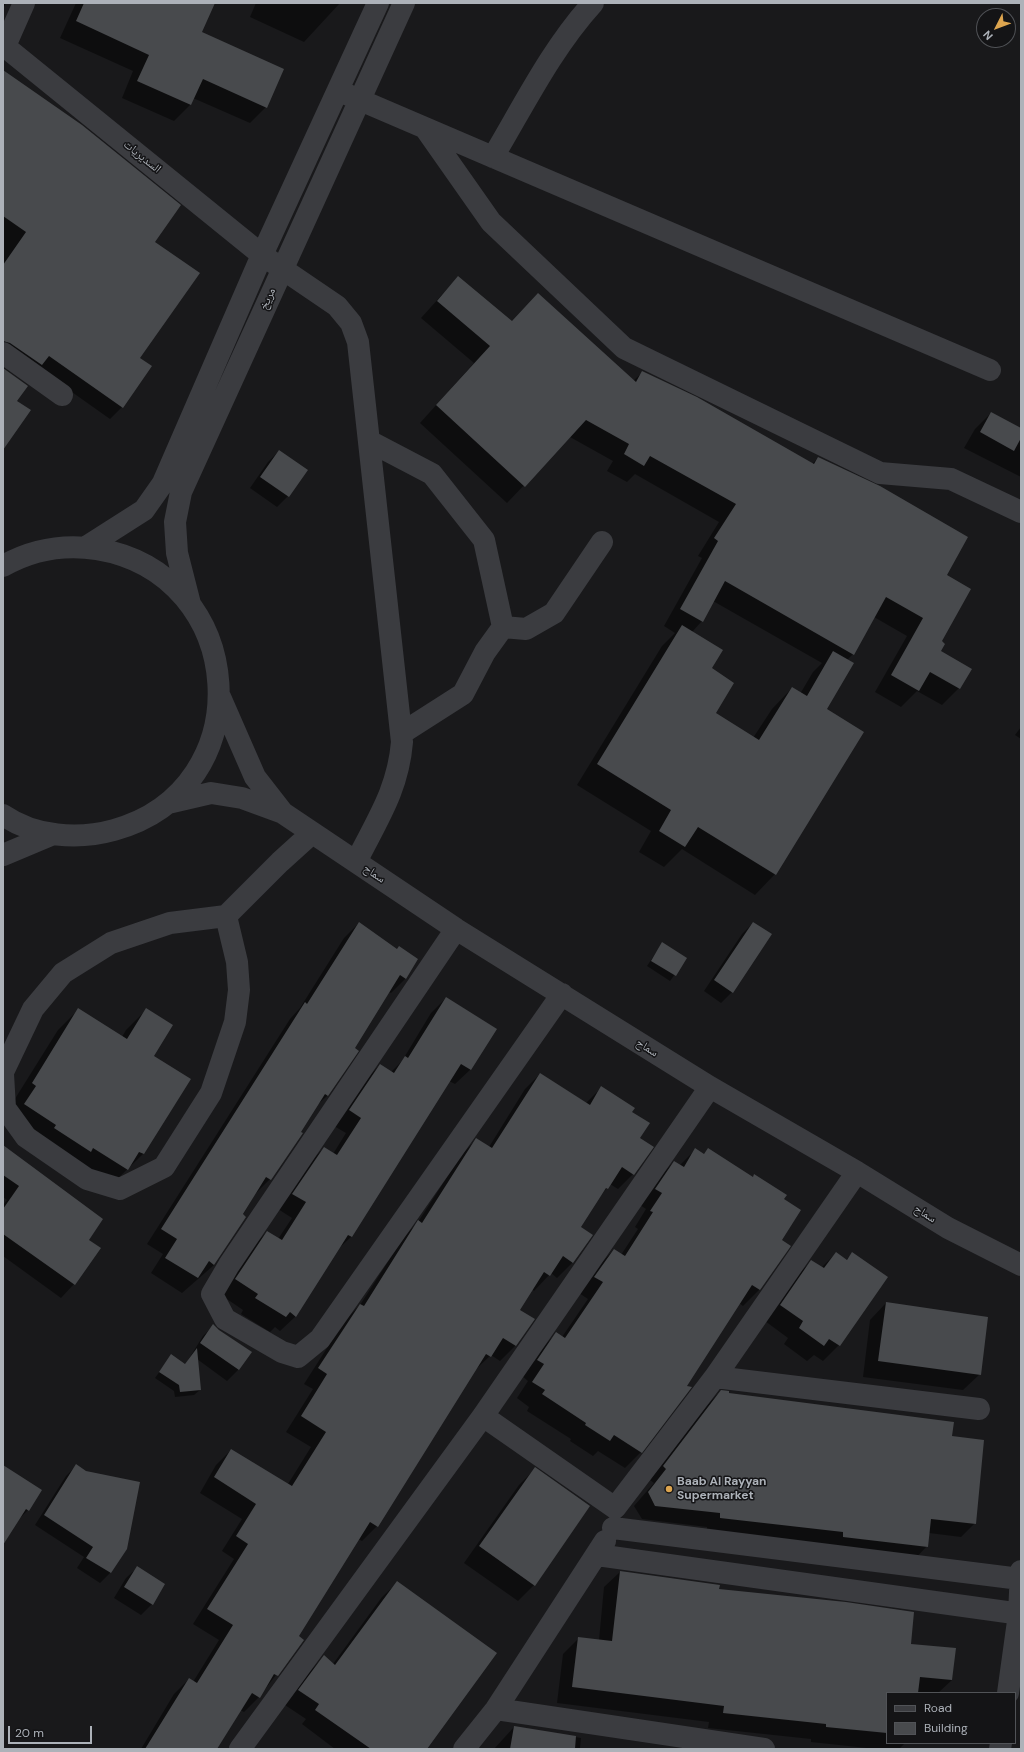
<!DOCTYPE html>
<html>
<head>
<meta charset="utf-8">
<style>
  body { margin:0 }
  #map { position:relative; width:1024px; height:1752px; overflow:hidden; background:#19191b; font-family:"DM Sans",sans-serif }
  canvas { display:block }
  .frame { position:absolute; inset:0; border:4px solid #adb2b9; pointer-events:none }
  .legend { position:absolute; left:886px; top:1692px; width:130px; height:52px; box-sizing:border-box; background:#141416; border:1px solid #515357; margin:0; padding:5px 7px; list-style:none; font-size:12px; color:#adb2b9 }
  .legend li { display:flex; align-items:center; gap:8px; height:20px }
  .legend b { width:20px; border:1px solid #515357 }
  .north { position:absolute; left:976px; top:8px; width:40px; height:40px; box-sizing:border-box; background:#141416; border:1px solid #515357; border-radius:50%; rotate:228deg; font-size:11px; font-weight:700; line-height:16px; text-align:center; color:#adb2b9 }
  .north::after { content:''; display:block; margin:auto; width:14px; height:18px; background:#dda54f; clip-path:polygon(50% 0,100% 100%,50% 72%,0 100%) }
  .scale { position:absolute; left:8px; top:1726px; width:84px; height:18px; box-sizing:border-box; border:2px solid #adb2b9; border-top:0; padding-left:5px; font-size:12px; line-height:14px; white-space:nowrap; color:#adb2b9; -webkit-text-stroke:3px #141416; paint-order:stroke }
</style>
</head>
<body>
<div id="map">
<canvas width="1024" height="1752"></canvas>
<div class="frame"></div>
<ul class="legend">
<li><b style="height:5px;background:#3b3c40"></b>Road</li>
<li><b style="height:11px;background:#484a4d"></b>Building</li>
</ul>
<div class="north">N</div>
<div class="scale">20 m</div>
</div>
<script>
const c = document.querySelector('canvas').getContext('2d');
c.lineJoin = 'round';
function fill(path, color) { c.fillStyle = color; c.fill(path, 'evenodd'); }
function strokePath(path, color, width, dash) { c.strokeStyle = color; c.lineWidth = width; c.lineCap = dash ? 'butt' : 'round'; c.setLineDash(dash || []); c.stroke(path); }
function label(font, color, halo, rows, align = 'center') {
  c.font = font + ' "DM Sans","Noto Naskh Arabic",sans-serif'; c.lineWidth = 3; c.setLineDash([]); c.textBaseline = 'middle'; c.strokeStyle = halo; c.fillStyle = color; for (const [text, x, y, turn = 0] of rows) {
    c.save(); c.translate(x, y); c.rotate((+turn || 0) * Math.PI / 180); c.textAlign = isNaN(turn) ? turn : align; if (halo) c.strokeText(text, 0, 0); c.fillText(text, 0, 0); c.restore();
  }
}
fill(new Path2D(`
  M3,3H6L3,9Z
  M76,3H214L201,33L266,107L250,123L193,98L190,105L174,121L122,98L133,71L60,38Z
  M256,3H340L304,42L250,17Z
  M3,71L154,242L139,359L150,367L122,407L110,419L38,368L3,358Z
  M458,277L512,322L633,381L643,372L812,464L818,458L946,575L940,652L959,688L942,705L917,691L901,707L875,692L907,636L874,617L853,654L847,660L826,709L775,874L755,895L682,849L664,867L639,852L651,831L577,785L662,646L675,633L664,626L702,558L698,556L719,522L635,474L627,482L607,471L613,461L570,437L507,503L420,423L474,363L421,318ZM713,601L822,663L813,672L800,694L792,688L772,709L753,738L714,714L710,669L692,632L702,621Z
  M991,413L1021,429V477L964,448L975,429Z
  M279,451L306,470L288,496L277,507L250,488L268,462Z
  M1021,727V739L1015,735Z
  M359,923L406,978L391,993L389,992L354,1048L357,1051L327,1096L315,1107L270,1179L255,1194L214,1265L182,1293L151,1273L163,1254L147,1244L290,1019L300,1008L344,938Z
  M753,923L732,992L721,1003L704,991L742,934Z
  M662,944L686,959L670,981L647,966Z
  M446,998L471,1069L455,1084L449,1081L351,1237L336,1251L296,1316L280,1331L275,1327L270,1332L241,1314L243,1310L221,1295L252,1247L267,1232L278,1239L292,1218L278,1209L309,1163L324,1148L333,1154L346,1133L334,1126L365,1080L380,1065L391,1072L402,1061L431,1013Z
  M147,1009L152,1056L190,1080L143,1154L107,1189L3,1124V1118L58,1030L78,1010L122,1037L126,1030Z
  M540,1074L586,1103L601,1088L631,1112L639,1138L633,1174L618,1189L610,1184L598,1199L579,1228L572,1263L557,1278L551,1273L534,1291L532,1289L519,1311L533,1320L515,1346L500,1361L491,1355L475,1370L377,1526L362,1541L358,1539L298,1636L303,1640L259,1697L244,1712L240,1710L215,1749H141L174,1694L189,1679L193,1682L219,1640L193,1624L234,1559L222,1551L242,1519L200,1493L216,1465L231,1450L288,1484L311,1447L286,1432L313,1389L304,1384L345,1320L360,1305L404,1237L418,1222L462,1154L477,1139L489,1147L525,1089Z
  M3,1147L87,1240L74,1284L61,1298L3,1256V1205L7,1200L3,1197Z
  M708,1149L783,1200L781,1240L789,1246L759,1290L743,1306L739,1303L641,1452L625,1468L598,1451L593,1456L570,1441L571,1439L527,1411L529,1407L517,1398L528,1381L522,1376L540,1350L556,1334L562,1337L588,1299L579,1293L598,1266L614,1250L621,1255L638,1229L635,1227L646,1209L640,1205L658,1178L674,1162L680,1165L695,1150L703,1155Z
  M836,1253L846,1260L852,1254L839,1345L823,1361L814,1355L807,1361L784,1344L788,1338L765,1321L795,1277L812,1261L821,1268Z
  M886,1303L980,1374L963,1390L863,1377L870,1320Z
  M213,1326L251,1352L238,1370L227,1381L197,1359L200,1390L194,1395L175,1397L174,1391L155,1378L171,1356L185,1365L203,1336Z
  M721,1391L728,1394L951,1437L975,1523L961,1537L929,1533L927,1546L914,1560L707,1531V1527L642,1519L634,1506L654,1483L650,1480L707,1405Z
  M3,1466L28,1510L18,1520L3,1543Z
  M76,1466L126,1548L110,1573L100,1583L77,1568L84,1557L35,1525L66,1476Z
  M535,1469L534,1585L518,1601L464,1563L519,1485Z
  M137,1568L164,1585L152,1604L141,1615L114,1598L126,1578Z
  M620,1572L718,1590L910,1644L952,1680L938,1693H887V1743H905L899,1749H876L811,1742V1739L708,1728L709,1722L557,1703L563,1654L579,1638L599,1640L604,1587Z
  M397,1583L426,1749H335L302,1724L306,1719L285,1705L310,1671L324,1657L333,1664L382,1597Z
  M514,1727L581,1738L580,1748L587,1749H494Z`), '#0007');
fill(new Path2D(`
  M84,3H215L202,32L284,69L267,108L203,79L191,105L137,81L149,55L76,21Z
  M3,70L82,125L181,205L155,242L200,273L140,358L152,366L123,408L49,356L42,365L10,343L3,341V265L26,232L3,216Z
  M458,276L512,321L538,293L636,382L642,371L697,397L814,464L818,457L880,486L968,537L947,575L971,589L942,641L945,644L941,651L972,669L960,689L930,672L919,691L891,675L923,618L886,597L854,655L725,581L703,622L680,609L718,541L714,538L736,504L650,456L644,466L624,454L629,444L586,420L525,487L436,405L490,346L437,301Z
  M3,368L28,386L17,401L31,410L3,450Z
  M991,412L1021,428V438L1014,451L980,432Z
  M279,450L308,470L289,497L260,477Z
  M682,625L723,650L712,668L734,683L716,713L759,740L792,687L807,696L833,651L854,663L827,709L864,732L776,875L698,827L685,847L659,831L671,810L597,764Z
  M359,922L397,949L399,946L418,959L406,979L400,975L355,1048L359,1051L328,1096L325,1094L301,1132L303,1133L271,1180L266,1177L243,1214L246,1217L214,1265L209,1261L198,1278L165,1258L177,1239L161,1229L305,1002L307,1004Z
  M753,922L772,934L733,993L714,980Z
  M662,942L687,958L676,976L651,961Z
  M446,997L497,1029L471,1070L461,1064L352,1237L348,1235L296,1317L290,1312L286,1317L255,1298L258,1294L235,1279L267,1231L282,1240L306,1202L292,1194L324,1147L337,1155L361,1118L349,1110L380,1064L394,1073L405,1056L408,1058Z
  M78,1008L127,1039L146,1008L173,1025L154,1056L191,1079L144,1154L139,1152L128,1170L93,1148L91,1152L54,1128L56,1125L24,1104L36,1086L32,1083Z
  M540,1073L590,1105L601,1086L635,1108L632,1112L650,1123L640,1138L654,1147L634,1175L622,1167L608,1189L606,1188L581,1227L593,1235L573,1263L563,1256L550,1276L544,1272L520,1310L535,1319L516,1346L503,1338L491,1357L486,1354L378,1527L370,1522L299,1636L304,1640L278,1676L274,1674L260,1698L252,1693L217,1749H145L189,1678L197,1683L233,1625L207,1609L248,1544L236,1536L256,1504L214,1477L231,1449L292,1486L326,1432L301,1416L327,1374L318,1368L360,1304L364,1306L418,1220L422,1223L476,1138L492,1148Z
  M3,1145L103,1219L89,1240L101,1248L75,1285L3,1234V1209L19,1186L3,1175Z
  M695,1148L704,1154L708,1148L753,1177L754,1174L787,1195L784,1199L801,1210L782,1240L791,1246L760,1290L752,1285L687,1386L692,1387L642,1453L614,1435L610,1441L585,1425L586,1423L542,1394L545,1390L532,1382L544,1364L537,1360L556,1332L565,1338L603,1282L594,1277L614,1249L625,1256L653,1212L650,1211L662,1193L655,1189L674,1161L684,1167Z
  M836,1252L847,1260L852,1252L888,1277L840,1346L829,1339L824,1346L799,1328L803,1321L780,1305L811,1260L824,1268Z
  M886,1302L988,1317L981,1375L878,1361Z
  M213,1324L219,1330L252,1352L239,1370L200,1343Z
  M197,1348L201,1390L180,1392L179,1385L159,1372L171,1354L185,1364Z
  M721,1390L729,1391V1393L954,1422L952,1436L984,1440L976,1524L931,1519L928,1547L843,1537V1532L720,1518V1513L655,1506L648,1492L666,1469L663,1466Z
  M76,1464L86,1471L140,1482L127,1549L111,1573L86,1558L93,1547L44,1515Z
  M3,1465L42,1490L29,1511L26,1509L3,1545Z
  M535,1467L590,1506L535,1586L479,1546Z
  M137,1566L165,1584L153,1605L124,1587Z
  M620,1571L720,1585L719,1589L846,1602L914,1612L911,1644L956,1648L952,1680L920,1677L918,1693H887V1733L826,1727V1724L723,1713L724,1706L572,1687L578,1637L612,1641Z
  M397,1581L497,1653L427,1749H371L315,1710L319,1704L298,1690L324,1655L335,1665Z
  M514,1726L576,1736L575,1749H510Z`), '#484a4d');
strokePath(new Path2D(`
  M3,45L262,255L337,306L351,323L358,342L402,742C398,790 377,820 356,862
  M5,46L24,3
  M339,91L990,370
  M425,128L491,222L624,348L880,473L951,479L1021,512
  M493,157C524,105 552,48 593,3
  M3,353L62,395
  M369,441L432,474L484,540L503,627L485,652L463,694L402,733
  M86,547L144,510L163,483L262,255L378,3
  M3,566C31,550 64,544 97,549C249,574 263,789 114,830C78,840 35,837 3,815
  M190,604L177,553L175,522L181,492L404,3
  M503,627L526,629L554,613L602,542
  M220,697L255,777L283,813
  M168,803L211,793L242,798L283,813L456,929L710,1087L857,1172L948,1228L1021,1265
  M3,855L53,834
  M456,929L229,1265L212,1294L225,1319L282,1352L298,1357L320,1339L562,994
  M3,1072L33,1009L63,973L111,943L170,923L226,916L280,862L312,833
  M3,1074L5,1108L26,1137L87,1179L120,1189L164,1167L211,1093L235,1022L239,990L237,962L226,916
  M715,1377L979,1409
  M483,1416L615,1508L715,1377L857,1172
  M613,1528L1020,1579
  M597,1555L1021,1614
  M1008,1693L1019,1614L1021,1571
  M496,1709L764,1749
  M240,1749L483,1416L710,1087
  M464,1749L496,1709L605,1541
  M1000,1749L1001,1743`), '#3b3c40', 22);
for (const [x, y, r, color] of [
  [669,1489,4,"#dda54f"]
]) { const dot = new Path2D(); dot.arc(x, y, r, 0, 2 * Math.PI); c.fillStyle = color; c.fill(dot); strokePath(dot, '#141416', 1.5); }
label('12px', '#adb2b9', '#141416', [
  ["السديريات",142,157,39],
  ["مريخ",268,299,-66],
  ["سماح",374,874,34],
  ["سماح",647,1048,32],
  ["سماح",925,1214,32]
]);
label('bold 12px', '#adb2b9', '#141416', [
  ["Baab Al Rayyan",677,1482],
  ["Supermarket",677,1496]
], 'left');
</script>
</body>
</html>
